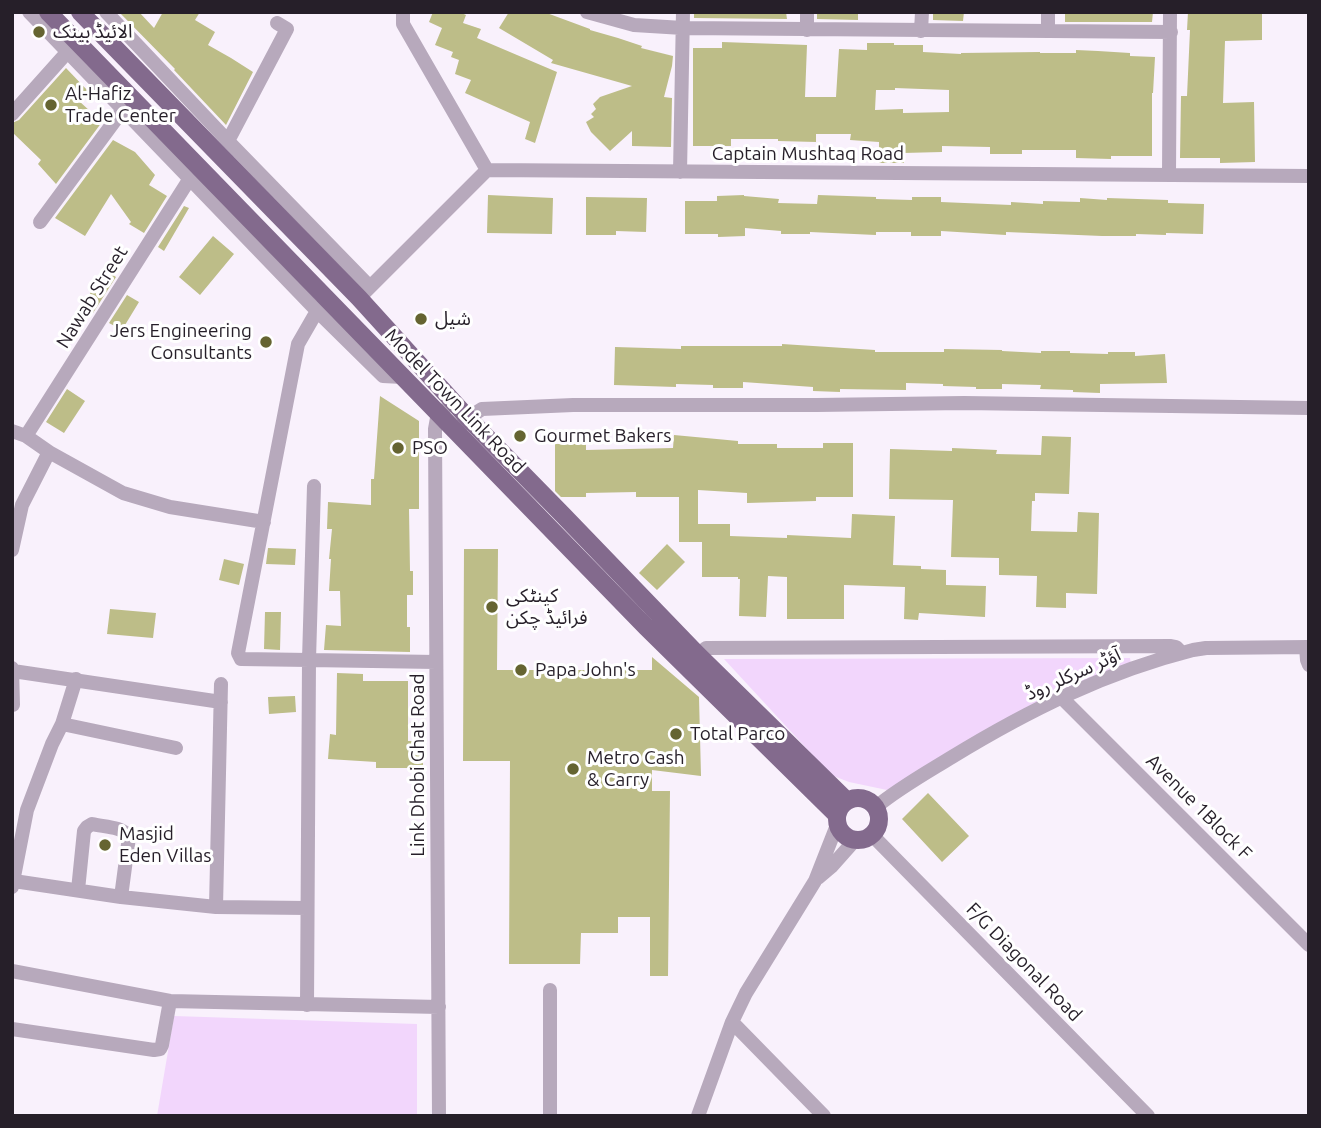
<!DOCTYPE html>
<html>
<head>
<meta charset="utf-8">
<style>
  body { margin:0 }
  #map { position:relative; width:1321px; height:1128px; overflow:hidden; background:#f9f1fc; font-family:Ubuntu,sans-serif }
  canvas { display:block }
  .frame { position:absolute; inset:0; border:14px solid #261f29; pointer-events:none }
</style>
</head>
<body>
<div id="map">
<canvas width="1321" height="1128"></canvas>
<div class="frame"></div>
</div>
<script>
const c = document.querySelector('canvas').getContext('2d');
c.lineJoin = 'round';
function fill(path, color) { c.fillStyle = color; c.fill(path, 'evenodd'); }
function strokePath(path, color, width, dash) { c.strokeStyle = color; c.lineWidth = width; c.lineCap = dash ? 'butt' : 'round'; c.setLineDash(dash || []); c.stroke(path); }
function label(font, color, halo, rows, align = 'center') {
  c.font = font + ' Ubuntu,"Noto Sans Arabic",sans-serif'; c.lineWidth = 6; c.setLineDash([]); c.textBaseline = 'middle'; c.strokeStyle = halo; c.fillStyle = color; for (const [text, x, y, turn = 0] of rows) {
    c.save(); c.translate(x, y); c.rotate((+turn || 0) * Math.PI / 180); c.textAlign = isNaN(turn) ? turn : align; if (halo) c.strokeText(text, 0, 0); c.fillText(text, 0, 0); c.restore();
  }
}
fill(new Path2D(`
  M1130,658L1132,670L887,790L849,782L831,775L724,659Z
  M174,1016L417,1024V1116H157Z`), '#f2d6fc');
fill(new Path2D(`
  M119,12H139L154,28L163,12H200L195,20L215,32L208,45L231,58L253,72L226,125L174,70L175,69Z
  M433,12H459L466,15L463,23L481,29L477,38L557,72L535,143L525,139L530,122L465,93L471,80L455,74L459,60L451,57L453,52L435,45L442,28L429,22Z
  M509,12H544L590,29V30L618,38L642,46L641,48L673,56L672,66L664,97L672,98L671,147L632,146V131L610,151L591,132L586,122L594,117L591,114L596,109L593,104L600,97L632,86L551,63L553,60L499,28Z
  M694,12H786L787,19L694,18Z
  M817,12H858V20L817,19Z
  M933,12H964L963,21L933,20Z
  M1065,12H1153L1152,22H1065Z
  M1188,12H1262V40L1225,41L1223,103L1254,102L1255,162L1220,163V158H1180L1181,96H1187L1190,30H1187Z
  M722,42L807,45L805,97H836L839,49L867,50V43H894V45H923V52L961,54V53L1040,52V53H1076V50L1098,51L1130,53V56L1155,57L1153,93H1152V156H1111V159L1076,158V150H1022V154H990V147L942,146V152L903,153L904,163H879V142L850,140L851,134H816V142L778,141V139H731V146H693V48H722ZM895,88L949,90V112L903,113V109L875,110L876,90H895Z
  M66,68L88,91L79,101L102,122L56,184L38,164L41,160L12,132V123L19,120Z
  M113,140L135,152L155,175L149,185L167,196L144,233L129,224L131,222L111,194L85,236L55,218Z
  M488,195L553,198L552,234L487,233Z
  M744,195V196L779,199L778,203L817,204L818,195L876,197V199L912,200V197H941V202L1011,205V202L1043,204V201L1080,202V198L1107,200V198L1168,200V203L1204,204L1203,234L1166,233V235L1136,234V236H1102L1006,232V235L941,231V236H911V232H876V235L810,232V234H781V231L745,228V236L718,237V234H685V201H717V196Z
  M586,197L647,198L646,232L616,231V235H586Z
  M184,206L189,208L164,251L158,247Z
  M213,236L234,254L200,295L179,277Z
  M105,270L116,277L93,313L82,306Z
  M127,295L139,302L122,330L109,323Z
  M782,344L875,350V352H944V349L1002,350V351L1041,353V351H1070V353L1108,354V352H1135V356L1165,354L1167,383L1100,384V393L1073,392V390L1040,389L1041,385L1002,384V389H976V387L943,386V384L906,383V390L840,389V392L813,391V387L743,382V388H713V385L676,384V387L614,385L615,347L681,349V346H782Z
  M67,389L85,401L64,433L46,422Z
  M380,396L419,421V509H409L410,571H413V595H407V627H410V652L324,650L326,625L341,626L340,591H329L331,559H329L332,529H327L328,502L371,505V479H374Z
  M674,435L738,441V444H777V448H823V443H853V497H816V501L747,503V493L698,490V524H730V536L787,538V535L851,538L852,514L895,516L893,565L921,566V569L946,570V585L986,586L985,617L919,613L918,620L904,619L905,587L844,585V619H787V577L768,576L766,617L739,616L740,579H738V577H702V542H679V497H636V492L586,493V497H561L555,491V444H586V450L673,448Z
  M1042,436L1071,437L1069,494L1035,493V501H1032L1031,531L1077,532L1078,512L1099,513L1097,594L1066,593V608L1036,607L1037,576L999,575V558L951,557L953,500L889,499L890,449L952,451V448L997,450L996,454L1041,455Z
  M667,544L685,562L657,590L639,573Z
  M268,548L296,549L295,565L266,564Z
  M464,549H498L497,670H652V657L699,697L701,776L652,770V791H670L668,976H650V917H618V933H581L580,964H509L510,761H463Z
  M224,559L244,564L239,585L219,580Z
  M110,609L156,613L153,638L107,634Z
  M265,612H281L280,650L264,649Z
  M337,673L363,674V681H408V741H423V768H376V762L328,759L330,734L336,735Z
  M295,696L296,712L269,714L268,697Z
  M928,793L969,836L942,862L902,819Z`), '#bdbd88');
strokePath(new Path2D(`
  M29,12L317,311L383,376L402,377
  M106,12L228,141L370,287
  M403,12V24L487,170
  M587,12L634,25L683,28L1171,32
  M807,30V12
  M1048,30V12
  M921,31L922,12
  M12,114L71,48
  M228,141L287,29L277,23
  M680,172L683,12
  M1169,175L1170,12
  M40,222L122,111
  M359,298L487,170L1309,176
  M461,426L468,418L482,409L573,405H817L964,403L1309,408
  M12,431L26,436L194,172
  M49,452L123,493L170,507L264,522
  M314,486L309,660L241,659L238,653L298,344L317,311L328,299
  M12,550L22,505L49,452L26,436
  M1306,647L1307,660L1309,665
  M698,655L706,648L1171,646L1176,647L1182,653
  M12,668L13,705
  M13,671L221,702
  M1061,697L1309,945
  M62,724L176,748
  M876,807C899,788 926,773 952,757C1029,710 1106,672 1193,650L1206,648L1309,647
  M872,835L1148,1116
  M818,878L831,867L855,840
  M14,881L121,897L216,907L307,908
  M12,887L27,810L52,744L62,724L76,679
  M78,890L84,831L87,827L92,824C104,827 122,826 129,837L121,897
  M216,907L221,684
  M12,971L170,1001L439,1007
  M550,990V1116
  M307,1005L309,660L436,662
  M732,1022L824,1116
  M12,1029L154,1050L160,1049L162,1045L170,1001
  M439,1116L435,429L437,418L444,410
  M698,1116L732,1022L746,993L815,881L837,825`), '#b7a9bc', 14);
strokePath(new Path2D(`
  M48,12L646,627L836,814
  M80,12L359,298L468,418L563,515L698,655L847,801
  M837 819a21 21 0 1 1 42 0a21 21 0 1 1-42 0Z`), '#836a8d', 18);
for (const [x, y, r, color] of [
  [39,32,7,"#656431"],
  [51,105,7,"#656431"],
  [421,319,7,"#656431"],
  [266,342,7,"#656431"],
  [520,436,7,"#656431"],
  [398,448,7,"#656431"],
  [492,607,7,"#656431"],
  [521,670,7,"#656431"],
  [676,734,7,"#656431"],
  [573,769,7,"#656431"],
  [105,845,7,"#656431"]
]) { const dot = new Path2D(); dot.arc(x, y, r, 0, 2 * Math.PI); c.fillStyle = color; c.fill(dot); strokePath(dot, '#fff', 2.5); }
label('19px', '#261f29', '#fff', [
  ["الائیڈ بینک",53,32],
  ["Al-Hafiz",65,94],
  ["Trade Center",65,116],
  ["شیل",435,319],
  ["Jers Engineering",252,331,"right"],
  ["Consultants",252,353,"right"],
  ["Gourmet Bakers",534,436],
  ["PSO",412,448],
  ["کینٹکی",506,596],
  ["فرائیڈ چکن",506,618],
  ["Papa John's",535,670],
  ["Total Parco",690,734],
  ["Metro Cash",587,758],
  ["& Carry",587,780],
  ["Masjid",119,834],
  ["Eden Villas",119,856]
], 'left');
label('19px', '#261f29', '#fff', [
  ["Captain Mushtaq Road",808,154],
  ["Nawab Street",92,297,-58],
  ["Model Town Link Road",455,401,46],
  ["آؤٹر سرکلر روڈ",1073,674,-24],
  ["Link Dhobi Ghat Road",418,765,-90],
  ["Avenue 1Block F",1199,807,45],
  ["F/G Diagonal Road",1024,962,46]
]);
</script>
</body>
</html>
